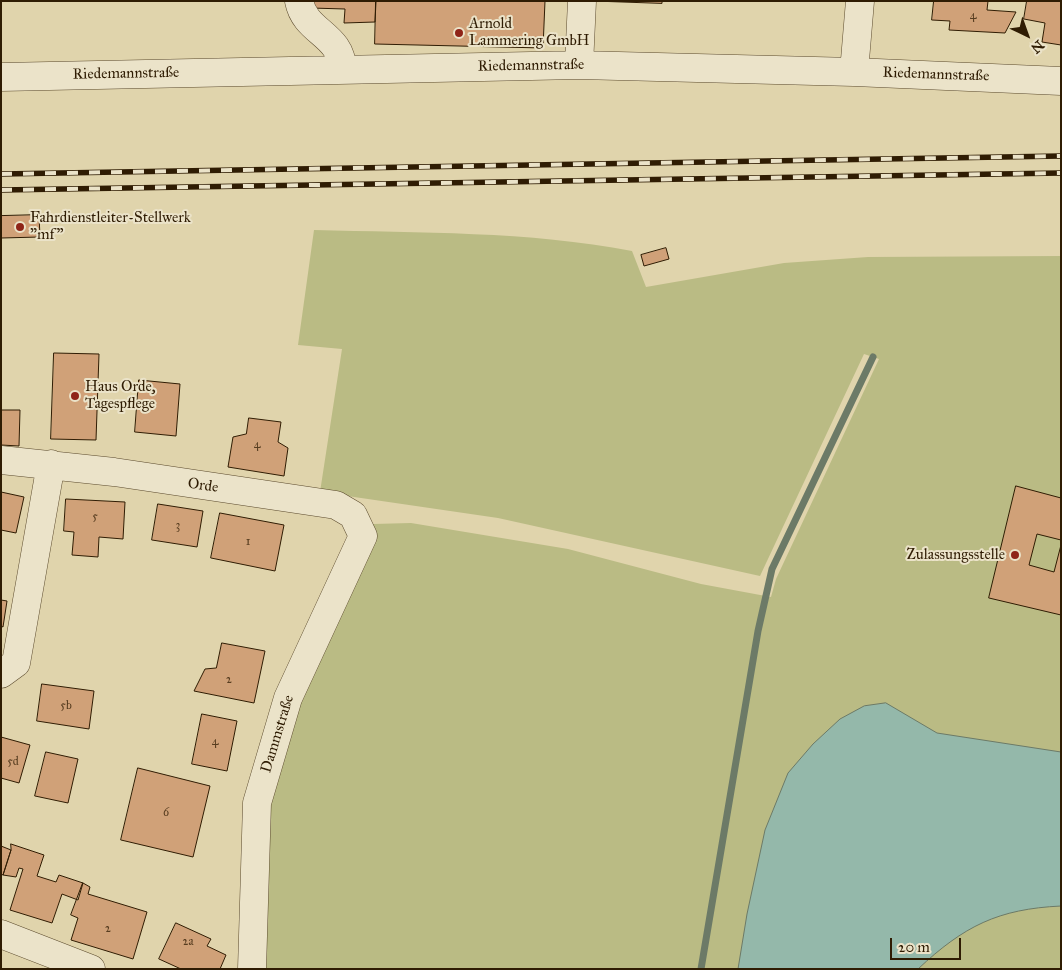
<!DOCTYPE html>
<html>
<head>
<meta charset="utf-8">
<style>
  body { margin:0 }
  #map { position:relative; width:1062px; height:970px; overflow:hidden; background:#e0d4ac; font-family:"IM FELL Great Primer",serif }
  canvas { display:block }
  .frame { position:absolute; inset:0; border:2px solid #2f1c03; pointer-events:none }
  .north { position:absolute; left:1002px; top:10px; width:50px; height:50px; -webkit-text-stroke:4px #ebe3c9; paint-order:stroke; rotate:138deg; font-size:14px; font-weight:700; line-height:20px; text-align:center; color:#2f1c03 }
  .north::after { content:''; display:block; margin:auto; width:18px; height:22px; background:#2f1c03; clip-path:polygon(50% 0,100% 100%,50% 72%,0 100%) }
  .scale { position:absolute; left:890px; top:938px; width:71px; height:22px; box-sizing:border-box; border:2px solid #2f1c03; border-top:0; padding-left:6px; font-size:15px; line-height:18px; white-space:nowrap; color:#2f1c03; -webkit-text-stroke:4px #ebe3c9; paint-order:stroke }
</style>
</head>
<body>
<div id="map">
<canvas width="1062" height="970"></canvas>
<div class="frame"></div>
<div class="north">N</div>
<div class="scale">20 m</div>
</div>
<script>
const c = document.querySelector('canvas').getContext('2d');
c.lineJoin = 'round';
function fill(path, color) { c.fillStyle = color; c.fill(path, 'evenodd'); }
function strokePath(path, color, width, dash) { c.strokeStyle = color; c.lineWidth = width; c.lineCap = dash ? 'butt' : 'round'; c.setLineDash(dash || []); c.stroke(path); }
function label(font, color, halo, rows, align = 'center') {
  c.font = font + ' "IM FELL Great Primer",serif'; c.lineWidth = 4; c.setLineDash([]); c.textBaseline = 'middle'; c.strokeStyle = halo; c.fillStyle = color; for (const [text, x, y, turn = 0] of rows) {
    c.save(); c.translate(x, y); c.rotate((+turn || 0) * Math.PI / 180); c.textAlign = isNaN(turn) ? turn : align; if (halo) c.strokeText(text, 0, 0); c.fillText(text, 0, 0); c.restore();
  }
}
fill(new Path2D(`
  M314,230C420,233 528,231 632,251L646,287L784,263L868,257L1061,256V969H260L267,805L297,700L373,524L411,523L568,549L701,584L771,597L776,579L879,359L864,354L760,576L498,518L320,492L342,349L298,345Z`), '#babb84');
const water = new Path2D(`
  M886,703L937,733L1061,752V906C998,909 964,926 918,969H738L747,914L765,830L788,773L813,744L840,719L864,706Z`);
fill(water, '#94b8aa');
strokePath(water, '#6c7a67', 1);
strokePath(new Path2D(`
  M701,969L758,631L772,569L873,357`), '#6c7a67', 7);
const building = new Path2D(`
  M311,1H376L375,22L344,23L345,9L311,8Z
  M376,1H545L543,48L375,44Z
  M594,1H662V3Z
  M934,1H988L987,10L1016,12L1005,33L949,30L950,21L932,20Z
  M1027,1H1061V45L1042,42L1045,23L1024,19Z
  M39,215L40,237L1,238V216Z
  M666,248L669,259L644,266L641,255Z
  M54,353L99,354L96,440L51,439Z
  M139,380L180,384L176,436L135,432Z
  M1,410H20L19,446L1,445Z
  M249,418L281,422L278,442L288,448L284,476L228,467L233,437L246,434Z
  M1016,486L1061,498V540L1037,534L1029,565L1054,572L1061,545V615L989,598Z
  M1,492L24,497L16,533L1,530Z
  M66,499L125,502L123,539L99,537L98,557L72,555L74,532L64,531Z
  M158,504L203,511L197,547L152,540Z
  M220,513L284,525L275,571L211,558Z
  M1,600L7,601L3,627L1,626Z
  M222,643L265,651L254,703L194,691L205,669L216,668Z
  M42,684L94,691L89,729L37,721Z
  M202,714L237,721L227,771L192,764Z
  M1,737L30,745L19,783L1,778Z
  M46,752L78,759L68,803L35,796Z
  M138,768L210,786L193,857L121,840Z
  M11,844L44,855L37,876L56,882L59,875L83,883L78,900L62,894L52,923L10,910L23,869L19,868L16,877L3,875L11,850Z
  M1,846L11,850L3,875L1,874Z
  M83,883L90,887L88,894L147,912L133,959L71,940L78,918L71,915Z
  M176,923L211,939L207,946L226,955L220,969H181L159,959Z`);
fill(building, '#d0a178');
strokePath(building, '#2f1c03', 1);
const minor = new Path2D(`
  M299,1C305,33 342,34 342,69
  M579,65L582,1
  M854,72L860,1
  M1,77L579,65L854,72L1061,81
  M1,460L114,472L336,505L353,515L363,536L288,698L257,803L252,969
  M1,674L16,663L51,464
  M1,934L91,969`);
strokePath(minor, '#5b4a2d', 29);
strokePath(minor, '#ebe3c9', 28);
const rail = new Path2D(`
  M1,174L1061,156
  M1,190L1061,173`);
strokePath(rail, '#2f1c03', 5.5);
strokePath(rail, '#ebe3c9', 4, [11]);
for (const [x, y, r, color] of [
  [459,33,5,"#8f2418"],
  [20,227,5,"#8f2418"],
  [75,396,5,"#8f2418"],
  [1015,555,5,"#8f2418"]
]) { const dot = new Path2D(); dot.arc(x, y, r, 0, 2 * Math.PI); c.fillStyle = color; c.fill(dot); strokePath(dot, '#ebe3c9', 2); }
label('12px', '#573d20', null, [
  ["4",973,16],
  ["4",257,445],
  ["5",95,517],
  ["3",178,526],
  ["1",248,542],
  ["2",229,680],
  ["5b",66,706],
  ["4",215,742],
  ["5d",13,762],
  ["6",166,813],
  ["2",108,929],
  ["2a",188,942]
]);
label('15px', '#2f1c03', '#ebe3c9', [
  ["Arnold",469,24],
  ["Lammering GmbH",469,41],
  ["Fahrdienstleiter-Stellwerk",30,218],
  ["\"mf\"",30,235],
  ["Haus Orde,",85,387],
  ["Tagespflege",85,404],
  ["Zulassungsstelle",1005,555,"right"]
], 'left');
label('15px', '#2f1c03', '#ebe3c9', [
  ["Riedemannstraße",531,66,-1],
  ["Riedemannstraße",126,74,-1],
  ["Riedemannstraße",936,75,2],
  ["Orde",203,486,8],
  ["Dammstraße",278,734,-73]
]);
</script>
</body>
</html>
